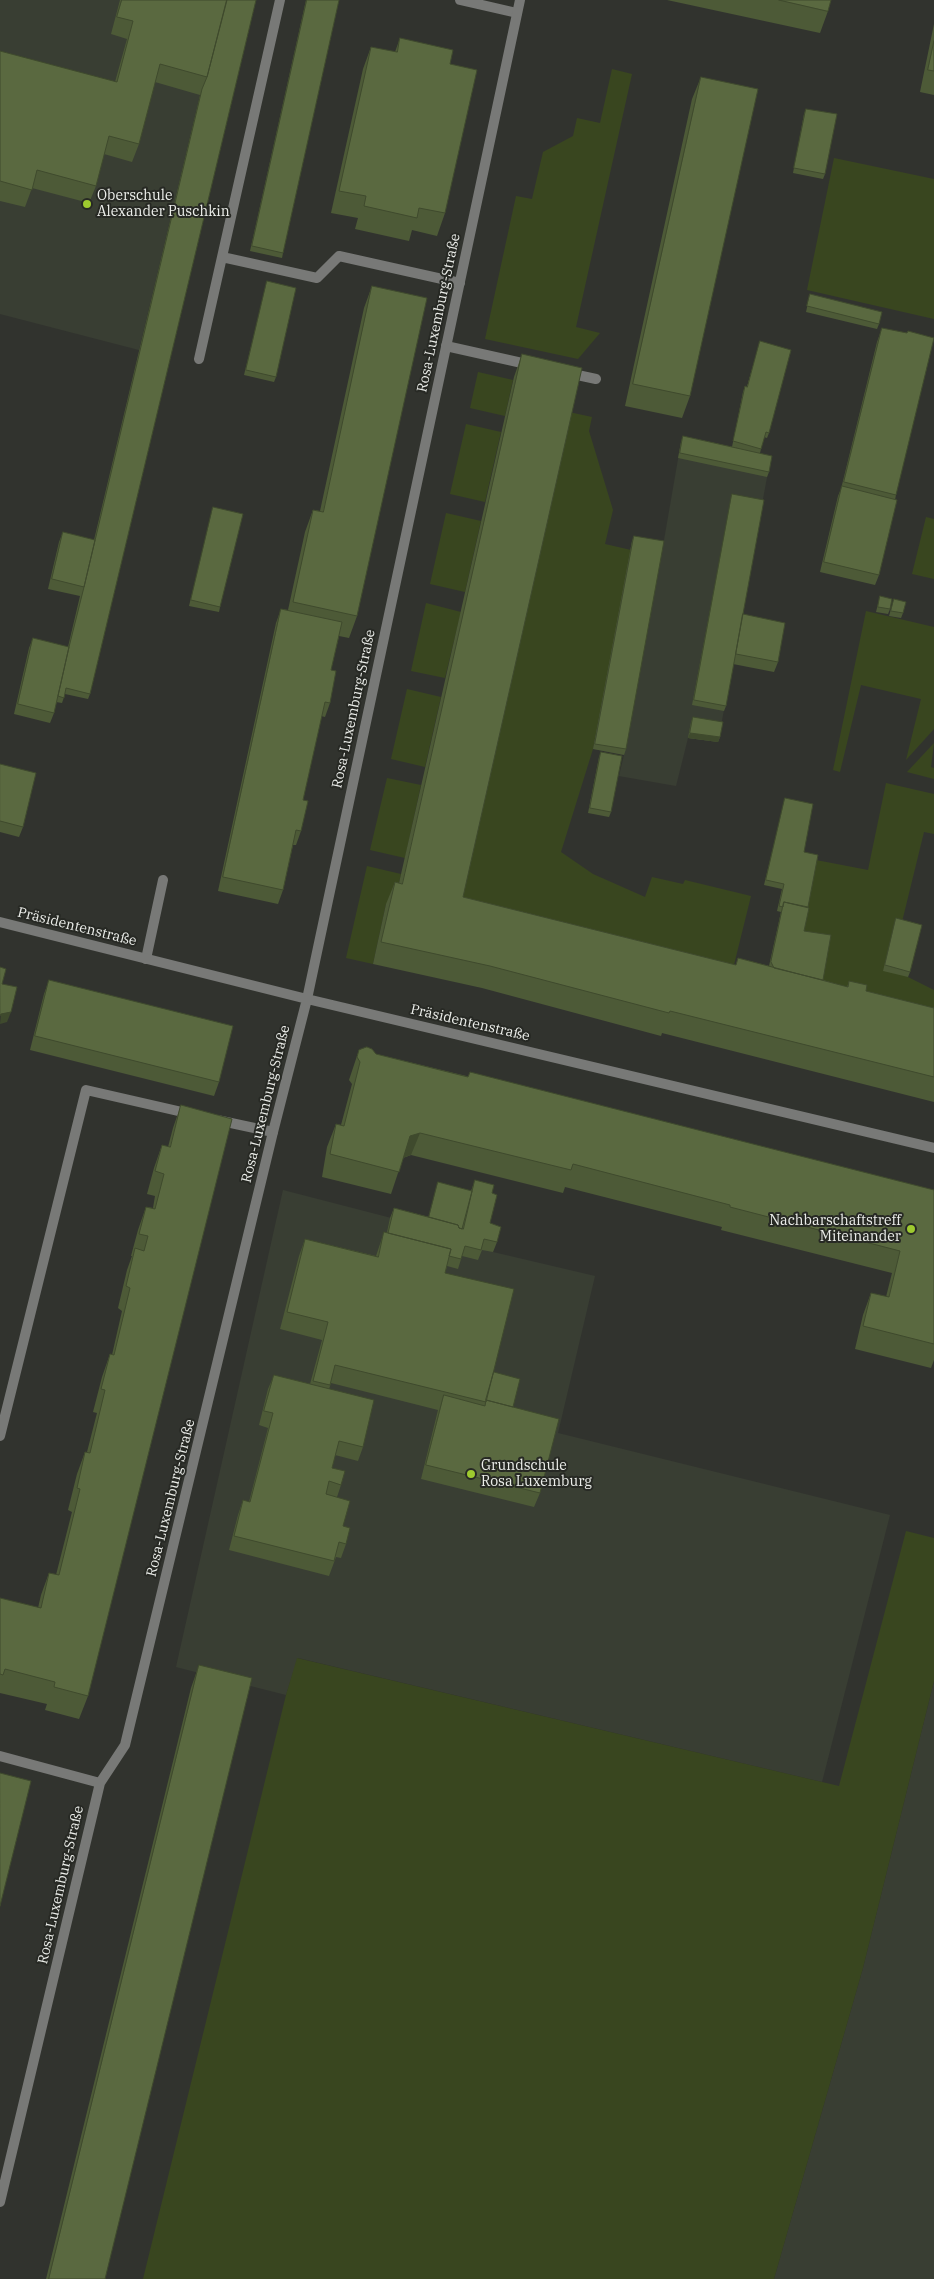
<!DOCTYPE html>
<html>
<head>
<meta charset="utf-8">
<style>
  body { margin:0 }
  canvas { display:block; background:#31332e }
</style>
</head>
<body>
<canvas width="934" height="2279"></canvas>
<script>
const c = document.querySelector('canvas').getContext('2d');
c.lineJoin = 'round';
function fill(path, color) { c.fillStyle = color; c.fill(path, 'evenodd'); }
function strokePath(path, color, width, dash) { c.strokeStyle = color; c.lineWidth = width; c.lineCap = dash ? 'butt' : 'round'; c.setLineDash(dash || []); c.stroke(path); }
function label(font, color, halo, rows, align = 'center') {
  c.font = font + ' "IBM Plex Serif",serif'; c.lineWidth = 4; c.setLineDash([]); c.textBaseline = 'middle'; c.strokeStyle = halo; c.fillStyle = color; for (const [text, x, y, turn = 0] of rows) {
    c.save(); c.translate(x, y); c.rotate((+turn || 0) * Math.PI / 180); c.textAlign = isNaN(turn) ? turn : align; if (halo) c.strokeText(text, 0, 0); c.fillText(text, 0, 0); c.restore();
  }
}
fill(new Path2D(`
  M0,0H225L200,95L139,350L0,314Z
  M681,442L770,461L718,742L688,738L676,786L619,776L624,755L593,749L632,541L663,546Z
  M436,1187L470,1196L472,1190L490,1195L486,1233L497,1237L493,1252L595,1276L558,1433L890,1515L822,1782L298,1658L286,1695L176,1667L283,1190L426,1227Z
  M934,1681V2279H774L863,1968Z`), '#393e33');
fill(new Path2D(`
  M612,69L632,74L576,327L600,333L578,359L485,339L516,196L532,199L543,152L573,136L577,118L600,123Z
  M834,158L934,179V319L807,290Z
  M478,372L513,380L505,416L470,408Z
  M569,412L592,417L589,431L613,510L605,544L631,550L593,749L561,852L593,874L645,897L652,877L683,884L685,880L751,896L730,981L458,902Z
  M466,424L501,432L485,502L450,494Z
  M446,513L481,521L465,592L430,584Z
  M926,517L934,519V579L912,574Z
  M426,603L461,612L445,678L411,671Z
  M866,611L934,627V729L906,760L921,699L861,685L840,772L833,770Z
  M407,689L441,697L425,767L391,759Z
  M934,743L931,767L934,768V779L907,772Z
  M387,778L421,785L405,858L370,850Z
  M886,783L934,794V834L924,832L901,926L908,977L934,990V1029L820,1004L801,941L816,860L868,870Z
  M367,866L401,874L394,906L386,904L373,964L346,958Z
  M906,1531L934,1538V1681L863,1968L774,2279H143L286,1695L297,1658L839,1786Z`), '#39461f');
strokePath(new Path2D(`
  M280,0L222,257L317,278L339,256L460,283
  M460,0L517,13
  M446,346L531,365
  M199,359L222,257
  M568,373L596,379
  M146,959L163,880
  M217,1120L273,1132
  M0,1436L86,1090L191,1114`), '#787977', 10);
strokePath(new Path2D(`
  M0,922L307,999L934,1148
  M0,1756L100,1783
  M0,2202L100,1783L125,1745L273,1132L307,999L520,0`), '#787977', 10);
fill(new Path2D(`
  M120,0H256L90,694L88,699L65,694L62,703L56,702L54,713L50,723L14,714L29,648L33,638L68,647L80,596L48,589L59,542L63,532L94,540L200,95L155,82L139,144L132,162L104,154L96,186L89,203L32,188L25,207L0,201V51L115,82L127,39L111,34Z
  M306,0H339L283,253L282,258L250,251Z
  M667,0H831L828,11L820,33Z
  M934,24V95L920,92Z
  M400,38L450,64L445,213L437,236L412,230L409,241L355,229L358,218L331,213L363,69L371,47L395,52Z
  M701,77L690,396L682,418L625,406L692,99Z
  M806,109L825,174L823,179L793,173L804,114Z
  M267,281L276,377L274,382L244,375Z
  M372,286L357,616L349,638L339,636L331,670L330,703L325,717L321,716L303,800L301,831L296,845H293L283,890L278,904L218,891L276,623L281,609L288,610L305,532L313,510L320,511L364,308Z
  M810,294L879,324L877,329L806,312Z
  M882,328L896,495L879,575L875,585L820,572L838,496L841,489L877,342Z
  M760,341L769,433L767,438L764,437L760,453L769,472L767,477L678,458L681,442L683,436L742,449L732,447L743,392L745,386L747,387Z
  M522,354L463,897L736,965L738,958L769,966L781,912L777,911L782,889L764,885L785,798L804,852L808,907L804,931L823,980L847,987L849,981L866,991L934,1008V1007V1102L662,1033L661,1036L482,988L373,964L386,904L395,882L399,883L514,377Z
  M732,494L742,618L778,662L774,672L733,664L726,706L724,711L692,705L731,499Z
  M213,507L220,607L219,612L189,606Z
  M634,536L626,749L624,755L593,749L632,541Z
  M880,596L890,609L888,614L876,612Z
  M894,599L903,613L901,618L889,616Z
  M693,717L720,737L718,742L688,738L691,722Z
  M601,752L611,812L609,817L588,813L599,757Z
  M0,764L23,827L19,837L0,832Z
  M896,918L910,972L908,977L883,971Z
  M49,980L219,1082L214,1096L30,1050L44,994Z
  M359,1050L376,1054L934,1190V1360L931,1368L855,1349L863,1315L871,1293L886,1297L892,1273L721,1230L722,1227L565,1187L563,1193L411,1155L403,1158L391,1194L322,1177L327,1147L336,1124L341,1125L352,1084L349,1080Z
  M181,1105L88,1696L79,1719L45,1710L47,1704L0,1693V1598L38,1608L41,1595L49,1573L56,1575L72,1512L68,1510L77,1474L85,1452H87L97,1413L93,1412L102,1377L110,1354L112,1355L122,1311L118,1308L127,1270L132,1256H131L138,1230L146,1207L153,1208L155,1196L147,1194L154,1168L162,1145L168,1147L173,1128Z
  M475,1180L492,1193L490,1223L497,1242L493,1252L482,1250L478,1260L462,1256L458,1269L447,1266L445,1273L494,1372L513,1407L540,1493L534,1507L421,1479L438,1410L331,1383L329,1389L363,1447L358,1461L335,1455L332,1468L341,1485L337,1497L346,1544L341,1558L336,1557L329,1576L229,1550L238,1515L243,1500L249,1502L268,1428L259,1425L268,1389L274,1375L310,1384L322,1340L280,1329L299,1256L305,1239L376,1256L384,1232H387L390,1218L394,1208L429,1217L438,1182L471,1191Z
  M199,1665L105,2279H46L191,1688Z`), '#4d5a37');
fill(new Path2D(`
  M690,733L720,737L718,742L688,738Z
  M11,1012L7,1022L0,1024L1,1014Z
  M420,1133L411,1155L402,1158L410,1136Z`), '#3f4a2d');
const building = new Path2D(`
  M122,0H227L207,77L160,64L139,144L109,136L96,186L37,170L32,190L0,181V51L117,82L133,21L117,17Z
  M227,0H256L90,694L66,688L64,698L58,696L69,647L84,587L202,89L207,77Z
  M307,0H339L283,253L252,246Z
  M779,0H831L828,11Z
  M400,38L453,50L450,64L477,70L445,213L419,208L417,218L364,206L366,196L339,191L371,47L397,52Z
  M934,41V71L928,70Z
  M701,77L758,89L690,396L633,384Z
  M806,109L837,114L825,174L794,168Z
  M267,281L296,288L276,377L246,370Z
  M372,286L427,298L357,616L293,602L313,510L323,512Z
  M810,294L882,312L879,324L807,306Z
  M882,328L907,333L908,331L934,338L896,495L844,482Z
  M760,341L791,350L769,433L766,432L761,449L733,441L745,386L747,387Z
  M522,354L582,368L463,897L736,965L738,958L848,987L849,981L867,985L866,991L934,1008V1007V1077L670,1011L669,1013L490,966L381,942L395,882L402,884Z
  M683,436L772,456L769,472L680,453Z
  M842,486L897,500L879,575L824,562Z
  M732,494L764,500L726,706L694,700Z
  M213,507L243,514L220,607L191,600Z
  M63,532L95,540L84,587L52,579Z
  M634,536L664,541L626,749L595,744Z
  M880,596L892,599L890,609L878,607Z
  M894,599L906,602L903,613L891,611Z
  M281,609L342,622L331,670L336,671L330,703L325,702L303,800L308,801L301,831L296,830L283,890L223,877Z
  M743,614L785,623L778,662L736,654Z
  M33,638L69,647L54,713L18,704Z
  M693,717L723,722L720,737L690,733Z
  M601,752L622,756L611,812L590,808Z
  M0,764L36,773L23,827L0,821Z
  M785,798L813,804L804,852L818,855L808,907L784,902L783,907L779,906L784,884L766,880Z
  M784,902L809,908L804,931L831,935L823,980L774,968L771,962Z
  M896,918L922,925L910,972L885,965Z
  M0,967L6,969L2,984L17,987L11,1012L1,1014L0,1016Z
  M49,980L233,1026L219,1082L35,1036Z
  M367,1047L372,1049L376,1054L468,1077L470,1072L934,1190V1344L863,1326L871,1293L889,1297L900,1251L730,1207V1205L573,1164L571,1170L420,1133L410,1136L399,1172L330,1154L336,1124L344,1126L360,1062L357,1057L359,1050Z
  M181,1105L232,1119L88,1696L54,1687L55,1682L5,1669L3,1675L0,1674V1598L41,1608L49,1573L59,1575L80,1489L77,1488L85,1452L90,1453L105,1390L101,1389L110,1354L114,1355L130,1288L126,1286L135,1248L144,1251L148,1236L139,1234L146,1207L155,1209L164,1174L155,1171L162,1145L170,1147Z
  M475,1180L494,1185L492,1193L497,1195L490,1223L501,1227L497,1242L484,1239L481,1250L465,1246L461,1259L449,1256L451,1249L388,1233L394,1208L458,1225L459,1228L463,1229Z
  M438,1182L472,1191L462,1229L459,1228L458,1225L429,1217Z
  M384,1232L451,1249L445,1273L514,1289L486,1402L335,1365L330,1385L313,1381L328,1322L287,1312L305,1239L378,1257Z
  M494,1372L520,1379L513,1407L486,1400Z
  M274,1375L374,1400L363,1447L339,1441L332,1468L345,1471L341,1485L329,1481L326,1494L350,1501L343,1526L350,1528L346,1544L339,1542L334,1561L234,1536L243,1500L250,1502L273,1413L264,1411Z
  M444,1395L485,1406L486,1400L559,1419L540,1493L426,1465Z
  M199,1665L252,1678L105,2279H49Z
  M0,1773L31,1781L0,1906Z`);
fill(building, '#5a6940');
strokePath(building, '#3f4a2d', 1);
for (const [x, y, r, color] of [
  [87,204,5,"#9eca2f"],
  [911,1229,5,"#9eca2f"],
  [471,1474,5,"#9eca2f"]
]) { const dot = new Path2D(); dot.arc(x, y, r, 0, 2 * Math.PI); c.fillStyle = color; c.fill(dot); strokePath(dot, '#272924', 2); }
label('14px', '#eceeea', '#272924', [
  ["Oberschule",97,196],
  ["Alexander Puschkin",97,212],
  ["Nachbarschaftstreff",901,1221,"right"],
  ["Miteinander",901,1237,"right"],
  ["Grundschule",481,1466],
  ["Rosa Luxemburg",481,1482]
], 'left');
label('14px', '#eceeea', '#272924', [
  ["Rosa-Luxemburg-Straße",439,313,-78],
  ["Rosa-Luxemburg-Straße",354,709,-78],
  ["Präsidentenstraße",77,927,14],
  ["Präsidentenstraße",470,1023,13],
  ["Rosa-Luxemburg-Straße",266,1104,-76],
  ["Rosa-Luxemburg-Straße",171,1498,-76],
  ["Rosa-Luxemburg-Straße",61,1885,-77]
]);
</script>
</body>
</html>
